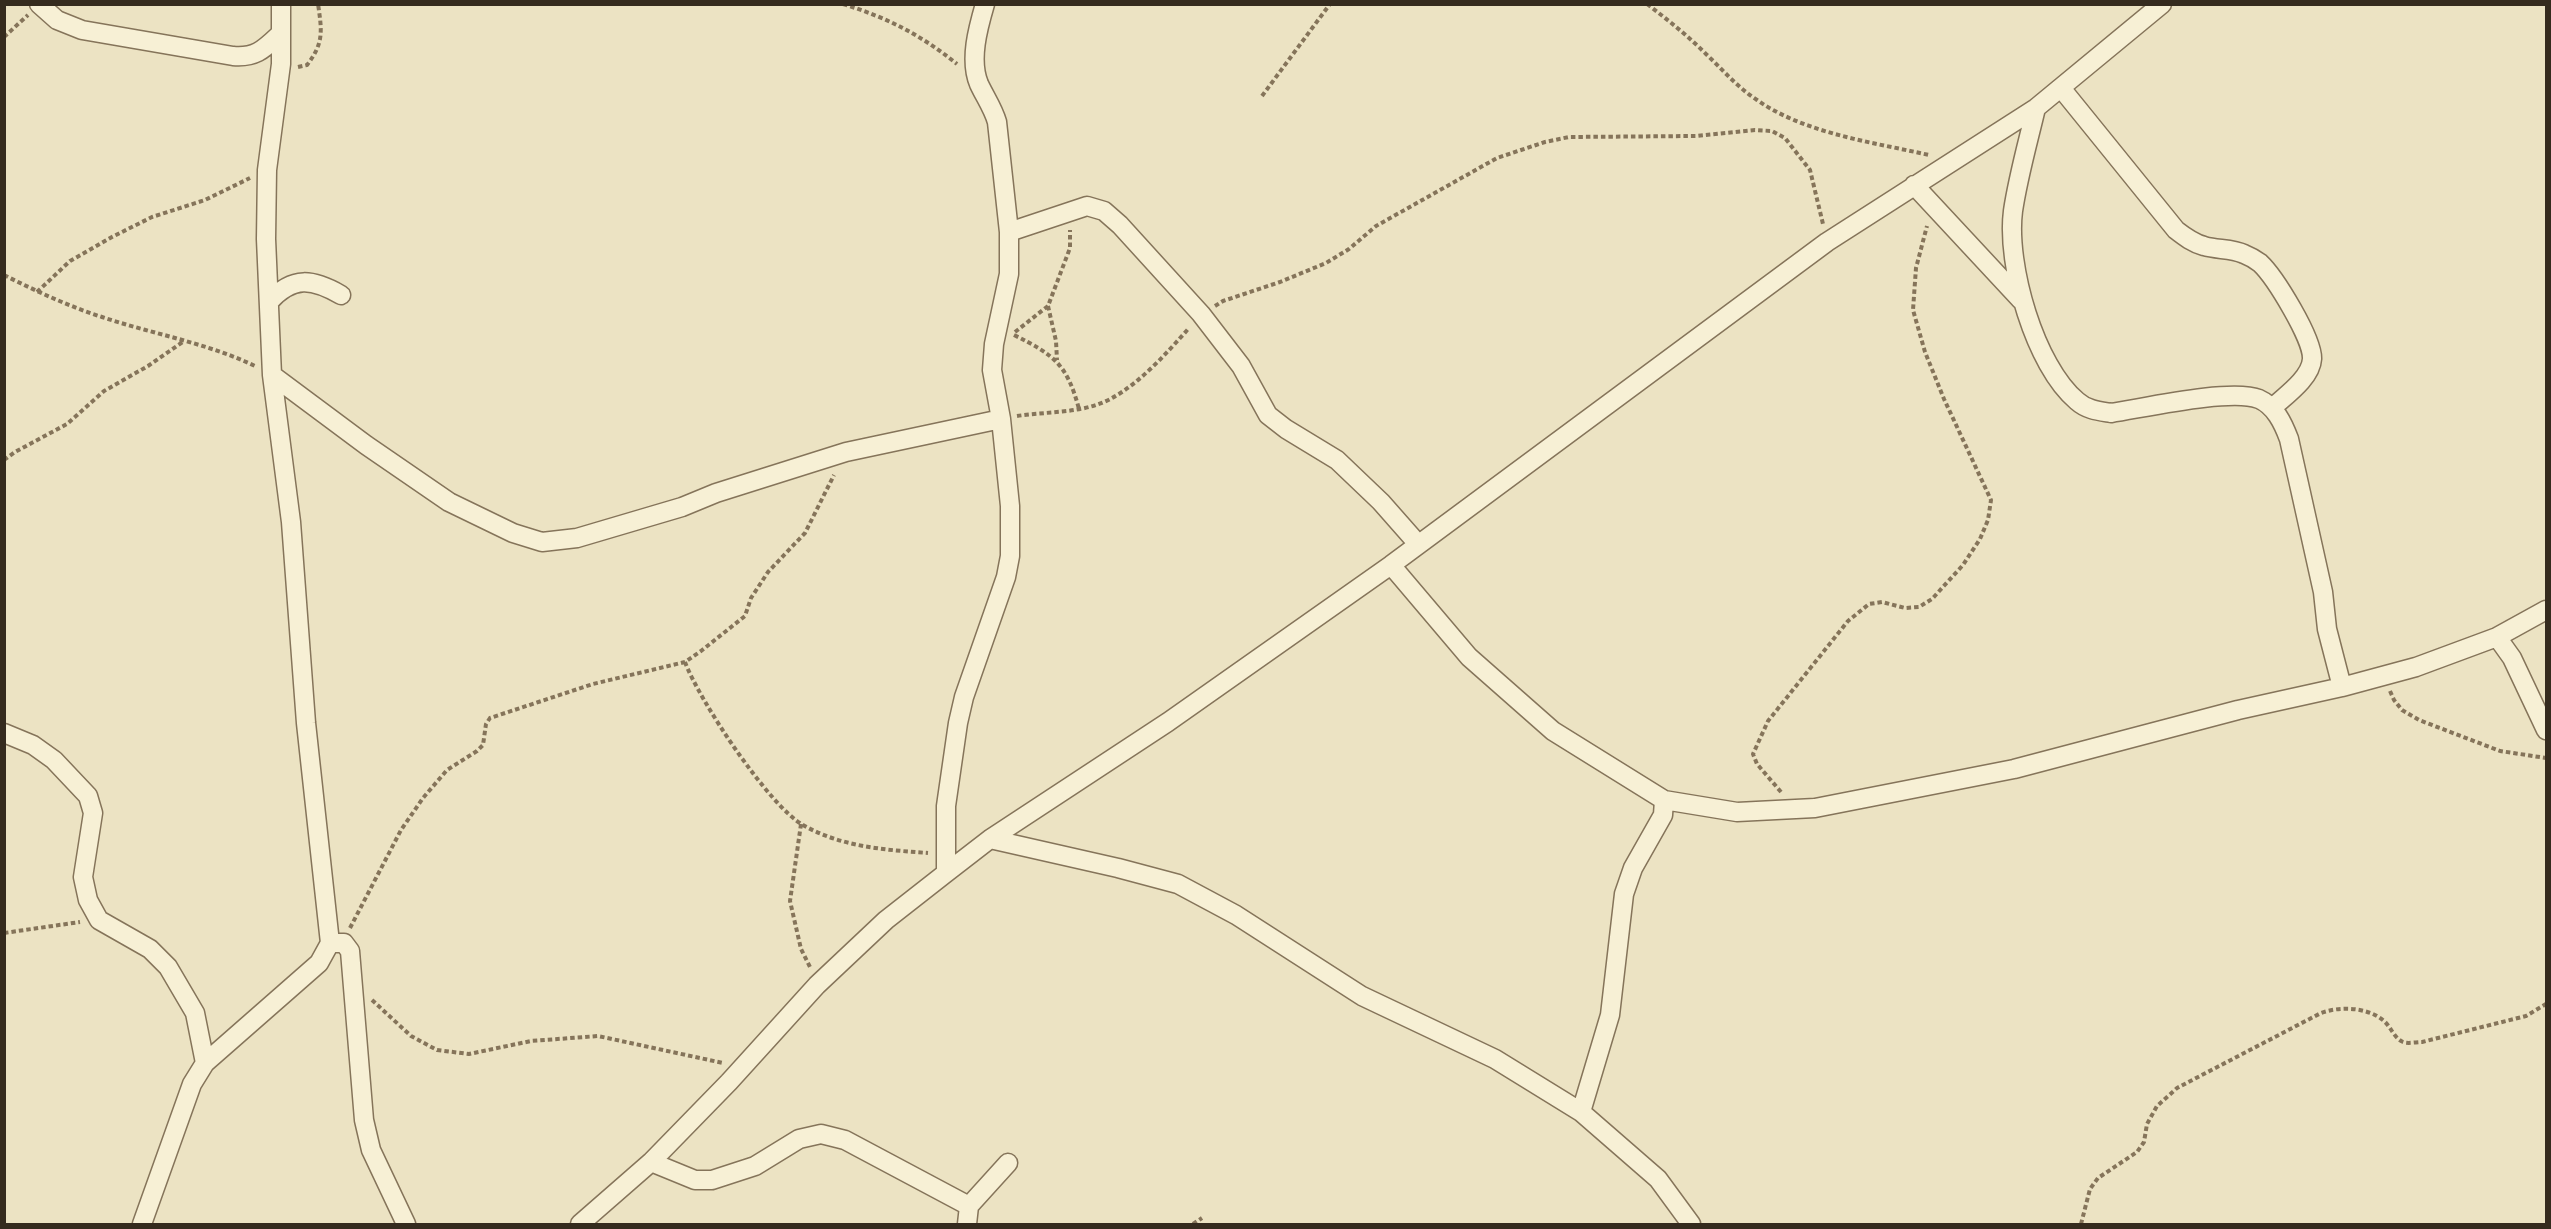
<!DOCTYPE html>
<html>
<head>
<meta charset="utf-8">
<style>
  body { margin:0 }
  #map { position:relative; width:2551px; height:1229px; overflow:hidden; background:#ece3c3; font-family:"Noto Serif",serif }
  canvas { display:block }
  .frame { position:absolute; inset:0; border:6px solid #352b1e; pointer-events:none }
</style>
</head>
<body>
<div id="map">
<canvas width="2551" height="1229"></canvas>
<div class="frame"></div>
</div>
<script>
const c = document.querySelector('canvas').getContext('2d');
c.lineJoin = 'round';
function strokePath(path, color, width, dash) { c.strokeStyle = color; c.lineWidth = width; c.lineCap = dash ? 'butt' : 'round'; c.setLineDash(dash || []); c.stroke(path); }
const minor = new Path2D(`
  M39,4L57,20L82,30L233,56C256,58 264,49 280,34
  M2061,88L2176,230C2185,237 2193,243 2204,246C2217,250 2232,248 2244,254C2249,256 2256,260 2260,263C2275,277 2313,339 2312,359C2311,378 2285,396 2272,408
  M2036,108C2028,142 2018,177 2013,211C2006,265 2035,366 2077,401C2087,410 2099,411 2111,413C2144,408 2231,388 2259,399C2275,406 2283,423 2289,439L2323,592L2327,629L2342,687
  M1914,185L2021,300
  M1009,232L1087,206L1104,211L1120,225L1201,314L1241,366L1268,415L1286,429L1337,460L1381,502L1418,544
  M269,302C293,275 313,279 341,295
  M272,375L366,445L449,502L513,533L542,542L577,538L682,507L716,493L846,452L1001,419
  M1391,565L1469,657L1553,731L1664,800L1737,812L1815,808L2014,769L2238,710L2342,687L2416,667L2497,637L2512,658L2546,730
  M2497,637L2546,610
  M4,733L33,745L54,760L88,796L93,813L83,877L88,900L99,920L150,949L168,967L195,1013L205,1063
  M990,839L1118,868L1178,884L1236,915L1362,996L1495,1059L1581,1112L1658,1179L1691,1224
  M946,873V806L958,723L964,697L1006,577L1010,556V506L1001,419L992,370L994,344L1009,274V232L997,122C993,108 985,97 979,84C969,60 978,28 985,4
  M330,943H344L350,951L364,1120L371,1150L406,1224
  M1581,1112L1610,1015L1624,894L1633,868L1663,815L1664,800
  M651,1162L695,1180H712L755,1166L799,1139L821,1134L845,1140L969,1206
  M142,1224L192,1084L205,1063L319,963L330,943L306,723L291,522L272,375L266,239L267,170L281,64V4
  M580,1224L651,1162L729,1082L817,985L886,920L946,873L990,839L1168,722L1391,565L1827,242L2036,108L2162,4
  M967,1224L969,1206L1008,1163`);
strokePath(minor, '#85745a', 21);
strokePath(new Path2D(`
  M843,4C888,18 921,35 957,64
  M1647,4C1668,20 1688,36 1706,54C1723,70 1737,87 1757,100C1806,134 1872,142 1929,155
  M4,37L28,15
  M298,67L307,65C324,43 322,31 318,4
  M1262,96L1330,4
  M4,275C36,291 68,306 102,317C153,334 207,343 255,366
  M37,292L70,261L112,237L152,217L205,200L250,178
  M1048,306L1056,341L1057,360
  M1215,306L1223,301L1280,282L1326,263L1349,249L1376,226L1497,158L1545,142L1569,137L1696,136L1755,130L1772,131L1785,138L1810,170L1823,224
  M1015,332L1048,306L1070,248V230
  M1014,335C1054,355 1067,364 1079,409
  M1017,416C1043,412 1072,413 1096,405C1131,394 1166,354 1189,328
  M4,460L15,452L67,424L104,391L148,366L184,341
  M685,662C699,700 769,806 803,825C841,847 886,850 928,853
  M2390,691L2394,700L2402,710L2419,720L2500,751L2546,758
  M1781,792L1757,764L1753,754L1768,721L1848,621L1869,604L1882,602L1905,608L1919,607L1932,599L1963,565L1980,539L1988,520L1991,500L1944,399L1925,352L1913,310L1916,268L1927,226
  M801,824L790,901L801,949L810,967
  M350,928L401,830L423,798L447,770L477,751L483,745L486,724L490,718L593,684L685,662L701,651L745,616L751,598L768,572L805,533L834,475
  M4,933L80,922
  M372,1000L411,1036L437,1050L469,1054L531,1041L598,1036L723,1063
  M1193,1224L1202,1218
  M2081,1224L2090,1189L2098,1178L2137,1152L2144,1142L2147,1124L2157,1106L2177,1088L2321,1013C2340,1006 2368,1007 2384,1021C2391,1027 2394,1038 2403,1042C2408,1044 2416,1042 2422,1042L2526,1016L2546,1004`), '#85745a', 4, [4.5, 3]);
strokePath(minor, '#f7f0d5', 18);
</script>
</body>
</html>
